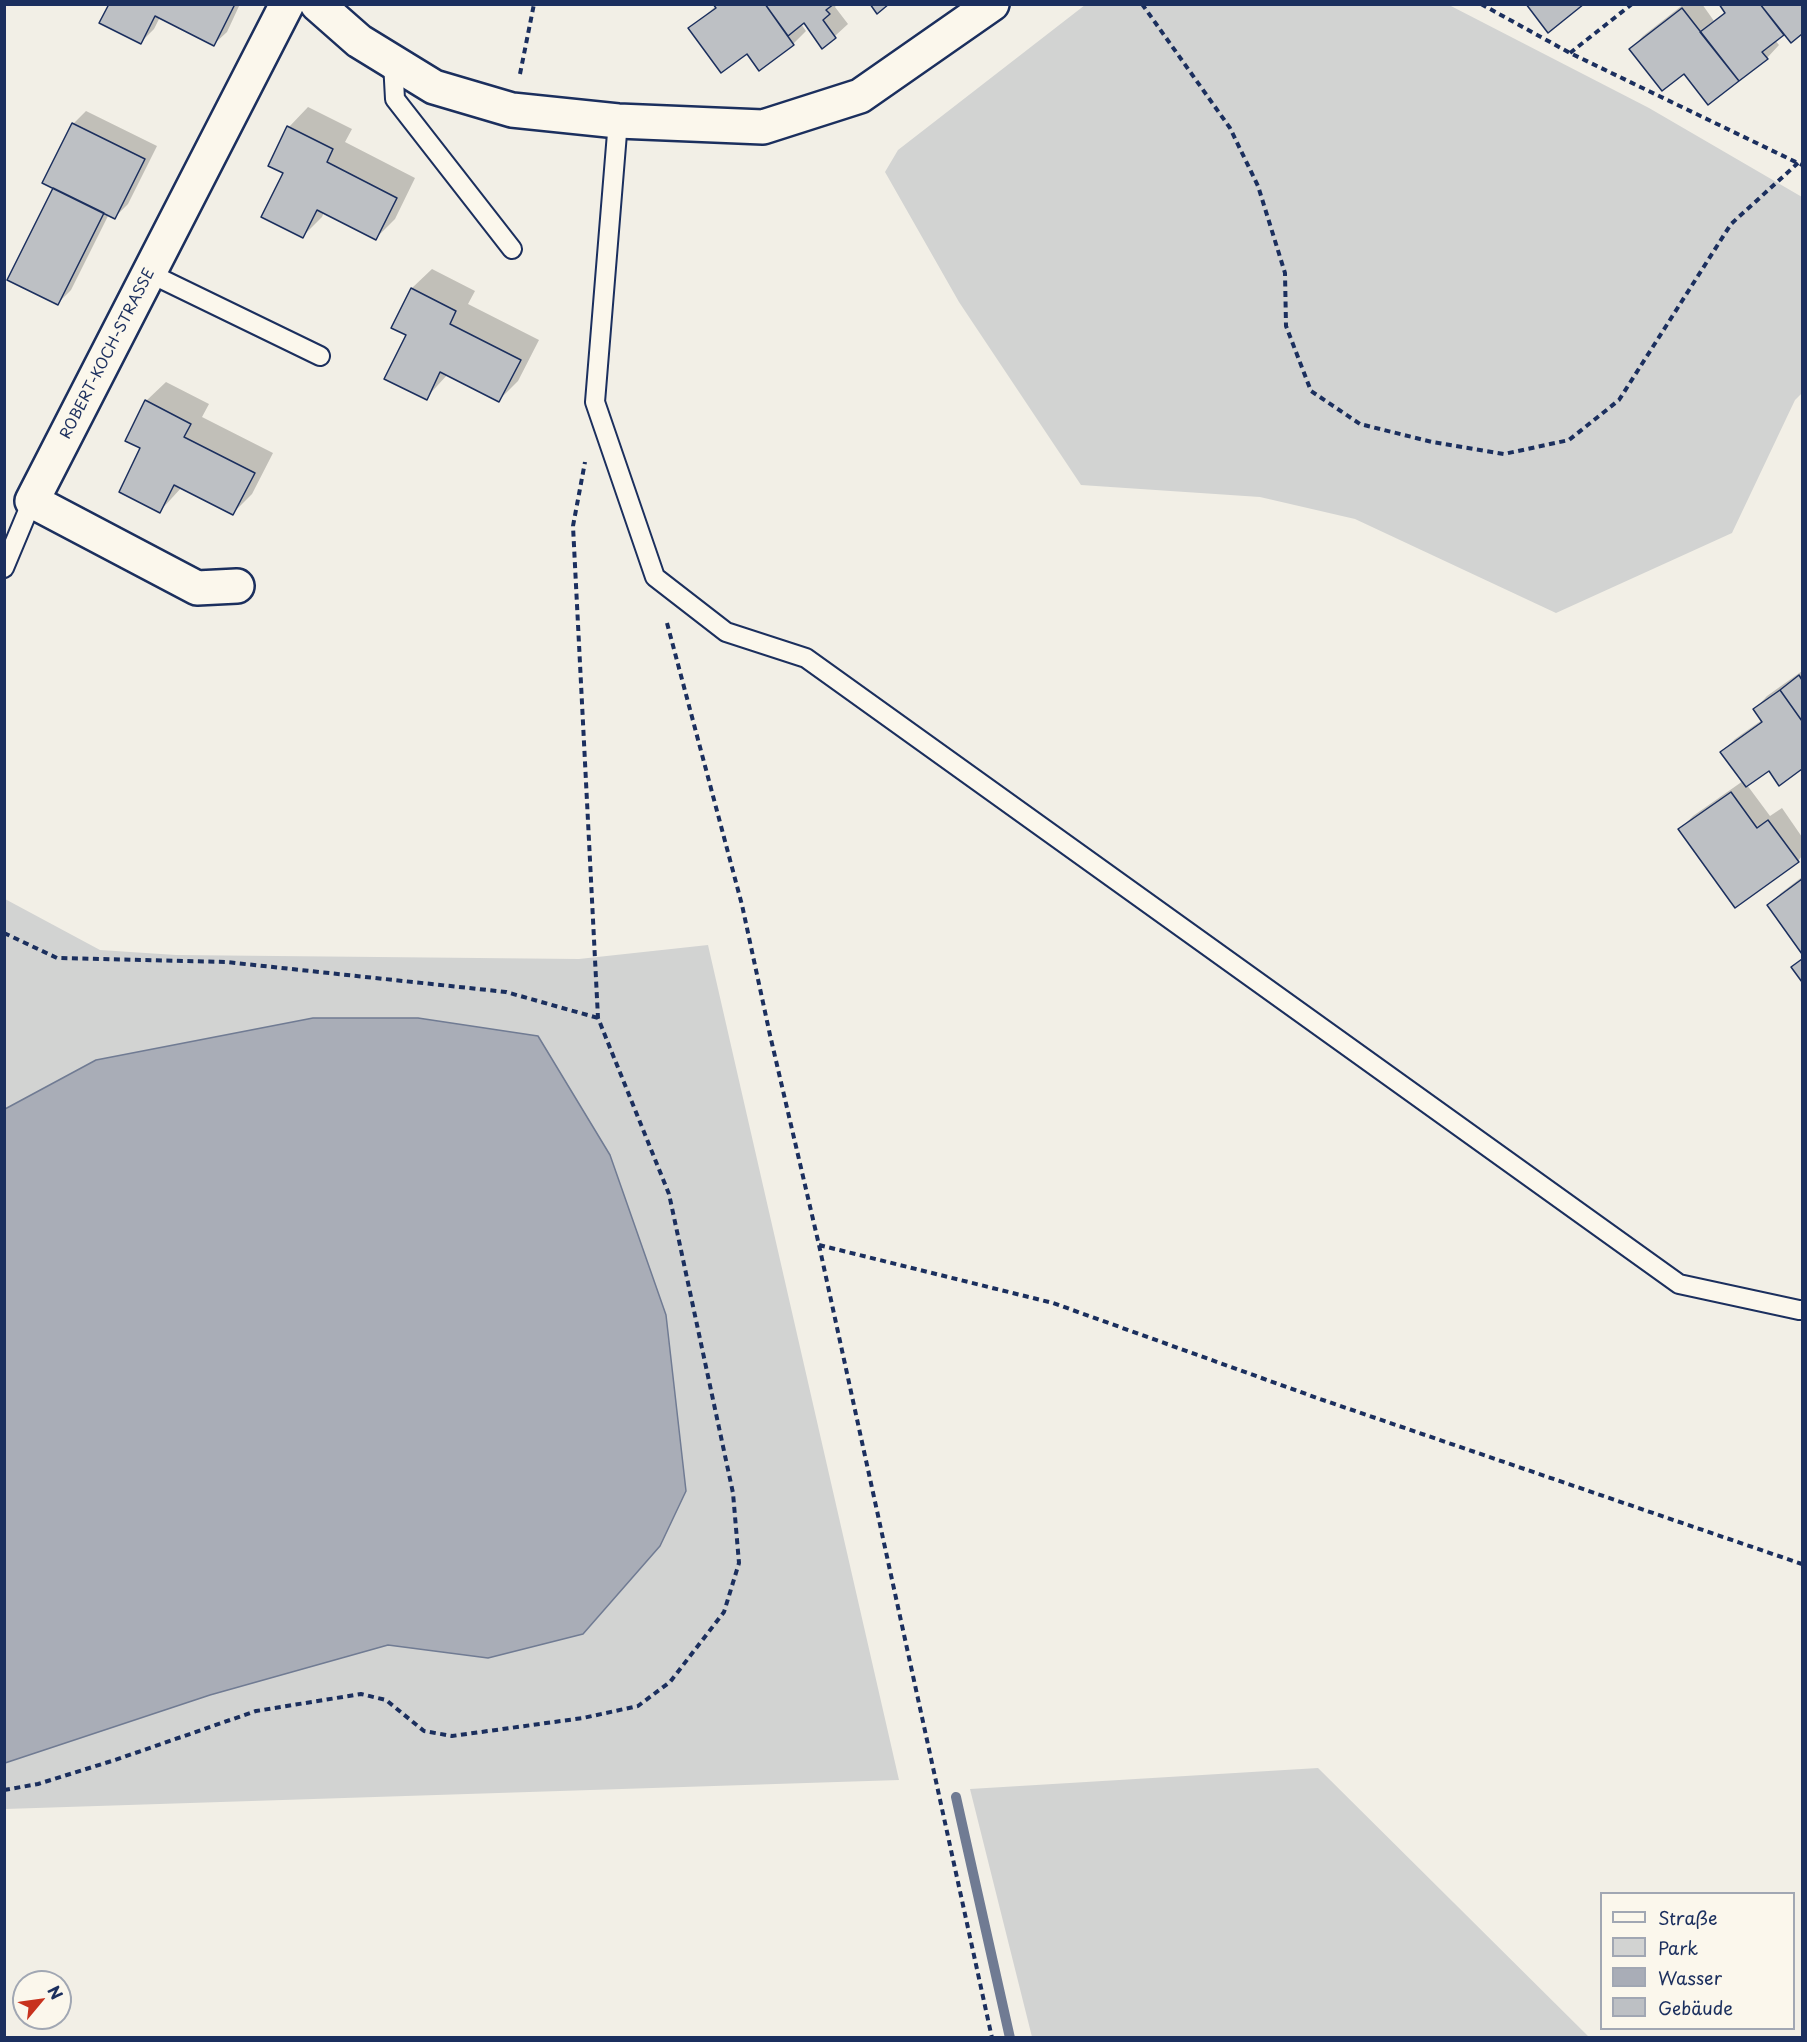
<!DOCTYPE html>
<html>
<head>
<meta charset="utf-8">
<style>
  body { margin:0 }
  #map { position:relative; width:1807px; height:2042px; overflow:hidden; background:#f2efe6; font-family:"Playpen Sans",sans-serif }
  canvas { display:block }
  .frame { position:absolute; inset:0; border:6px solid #1b2f5e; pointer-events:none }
  .legend { position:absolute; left:1600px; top:1892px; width:195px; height:138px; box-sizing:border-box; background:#fbf7ec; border:2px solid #a1a7b3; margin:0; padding:8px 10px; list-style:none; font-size:18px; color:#1b2f5e }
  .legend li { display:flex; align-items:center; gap:12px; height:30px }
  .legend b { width:30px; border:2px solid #a1a7b3 }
  .north { position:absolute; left:12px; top:1970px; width:60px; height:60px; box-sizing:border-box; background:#fbf7ec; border:2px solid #a1a7b3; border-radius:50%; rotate:61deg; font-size:16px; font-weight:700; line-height:24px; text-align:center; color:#1b2f5e }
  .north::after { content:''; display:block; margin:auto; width:21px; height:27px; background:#c8321e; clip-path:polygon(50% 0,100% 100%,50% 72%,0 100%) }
</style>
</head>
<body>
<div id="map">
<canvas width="1807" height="2042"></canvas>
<div class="frame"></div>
<ul class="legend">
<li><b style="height:8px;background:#fbf7ec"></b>Straße</li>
<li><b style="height:16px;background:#d2d3d2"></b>Park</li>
<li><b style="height:16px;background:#a9adb7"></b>Wasser</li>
<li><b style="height:16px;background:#bdc0c4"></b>Gebäude</li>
</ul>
<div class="north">N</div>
</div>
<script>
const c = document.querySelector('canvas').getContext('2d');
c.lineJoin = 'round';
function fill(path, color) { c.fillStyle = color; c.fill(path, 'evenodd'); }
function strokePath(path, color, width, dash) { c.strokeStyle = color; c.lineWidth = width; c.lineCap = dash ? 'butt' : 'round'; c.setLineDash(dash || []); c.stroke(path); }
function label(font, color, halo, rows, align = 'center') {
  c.font = font + ' "Playpen Sans",sans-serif'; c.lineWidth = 6; c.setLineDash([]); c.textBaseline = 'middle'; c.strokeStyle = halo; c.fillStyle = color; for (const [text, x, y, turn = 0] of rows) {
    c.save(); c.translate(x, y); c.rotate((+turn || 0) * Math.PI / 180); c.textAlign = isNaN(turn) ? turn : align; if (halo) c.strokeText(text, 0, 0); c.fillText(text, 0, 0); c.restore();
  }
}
fill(new Path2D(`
  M1085,5H1449L1649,108L1802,197V393L1795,400L1732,533L1556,613L1355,519L1260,497L1081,485L959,302L885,172L898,150Z
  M5,899L100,950L176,955L579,959L708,945L899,1780L5,1809V1763L210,1695L388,1645L488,1658L96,1060L5,1109Z
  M1318,1768L1589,2037H1032L970,1789Z`), '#d2d3d2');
const water = new Path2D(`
  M313,1018H418L538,1036L610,1155L666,1315L686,1491L660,1546L583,1634L488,1658L388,1645L210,1695L5,1763V1109L96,1060Z`);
fill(water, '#a9adb7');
strokePath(water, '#707b93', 1.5);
fill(new Path2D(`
  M110,4H240L227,32L214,44L160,17L154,29L141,42Z
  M715,4H837L835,7L848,24L823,47L804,21L801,24L806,31L793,44L759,68L747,52L690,28L716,6Z
  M1684,4H1702L1714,21L1726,11L1721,4H1802V32L1791,41L1784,33L1775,40L1779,45L1767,58L1684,72L1631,49L1643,36Z
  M308,107L352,129L345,142L415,178L395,219L376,238L324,212L322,217L303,236L285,173L270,165L289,127Z
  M86,111L157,146L128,204L115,217L109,214L71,290L58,303L55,187L73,124Z
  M432,269L475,291L468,304L539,340L518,381L499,400L448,374L426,398L408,334L393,327L412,288Z
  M166,382L209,404L202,417L273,453L252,494L233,513L182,487L160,511L146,401Z
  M1802,671V768L1780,784L1769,769L1747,785L1770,816L1782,808L1802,837V856L1798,861L1680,829L1693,816L1743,781L1722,752L1735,739L1762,720L1755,709L1767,696Z
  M1802,877V952L1769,905L1781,893Z`), '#0003');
strokePath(new Path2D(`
  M956,1797L1010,2038`), '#707b93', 10);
const building = new Path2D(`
  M109,4H235L214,46L155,16L141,44L99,23Z
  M713,4H765L794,45L759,71L747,54L721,73L688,28L716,8Z
  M765,4H834L826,10L830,14L823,20L836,38L822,49L804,23L788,36Z
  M870,4H889L877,14Z
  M1526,4H1584L1548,33Z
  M1719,4H1760L1784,35L1762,52L1768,59L1739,81L1700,32L1725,13Z
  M1760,4H1802V34L1791,43Z
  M1682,8L1739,81L1708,105L1684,74L1662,91L1629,49Z
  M72,123L145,159L115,219L42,183Z
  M287,126L333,149L327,162L397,198L376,240L317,210L303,238L261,217L283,173L268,166Z
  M53,188L104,213L58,305L7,280Z
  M411,288L456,311L450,324L521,360L499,402L440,372L427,400L384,379L406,335L391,328Z
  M145,400L191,424L184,437L255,473L233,515L174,485L160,513L119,492L140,448L125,441Z
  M1799,675L1802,680V721L1780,690Z
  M1780,690L1802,721V769L1779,786L1769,771L1746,787L1720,752L1762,722L1753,709Z
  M1731,792L1757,828L1768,820L1799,862L1735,908L1678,829Z
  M1802,879V954L1767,905Z
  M1802,959V982L1791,967Z`);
fill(building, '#bdc0c4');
strokePath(building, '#1b2f5e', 1.5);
const lane = new Path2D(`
  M393,62L395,99L512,249
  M618,121L595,402L655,577L726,632L806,658L1679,1284L1799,1310H1802
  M149,273L320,356
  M4,568L32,501`);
const street = new Path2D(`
  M317,4L359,41L434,87L512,110L618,121L763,127L860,96L992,4
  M237,586L197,588L32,501L287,4`);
strokePath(lane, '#1b2f5e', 22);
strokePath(street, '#1b2f5e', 38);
strokePath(new Path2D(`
  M1142,4L1230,128L1258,186L1285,273L1286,326L1311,391L1360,424L1432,442L1504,454L1569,440L1619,400L1731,224L1798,163
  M1481,4L1570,53L1802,165
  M1570,53L1632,4
  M520,74L534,4
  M667,623L742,905L770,1035L819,1245L992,2038
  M4,933L57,958L226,962L506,992L598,1018
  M819,1245L1053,1303L1320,1399L1802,1564
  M4,1790L38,1784L115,1760L256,1711L361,1694L386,1700L424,1731L452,1736L583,1718L638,1706L670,1682L724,1612L739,1563L733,1493L669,1194L598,1018L573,526L585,462`), '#1b2f5e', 4, [6, 4.5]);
strokePath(lane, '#fbf7ec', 18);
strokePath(street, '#fbf7ec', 33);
label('15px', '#1b2f5e', '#fbf7ec', [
  ["ROBERT-KOCH-STRASSE",108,354,-63]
]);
</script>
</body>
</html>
